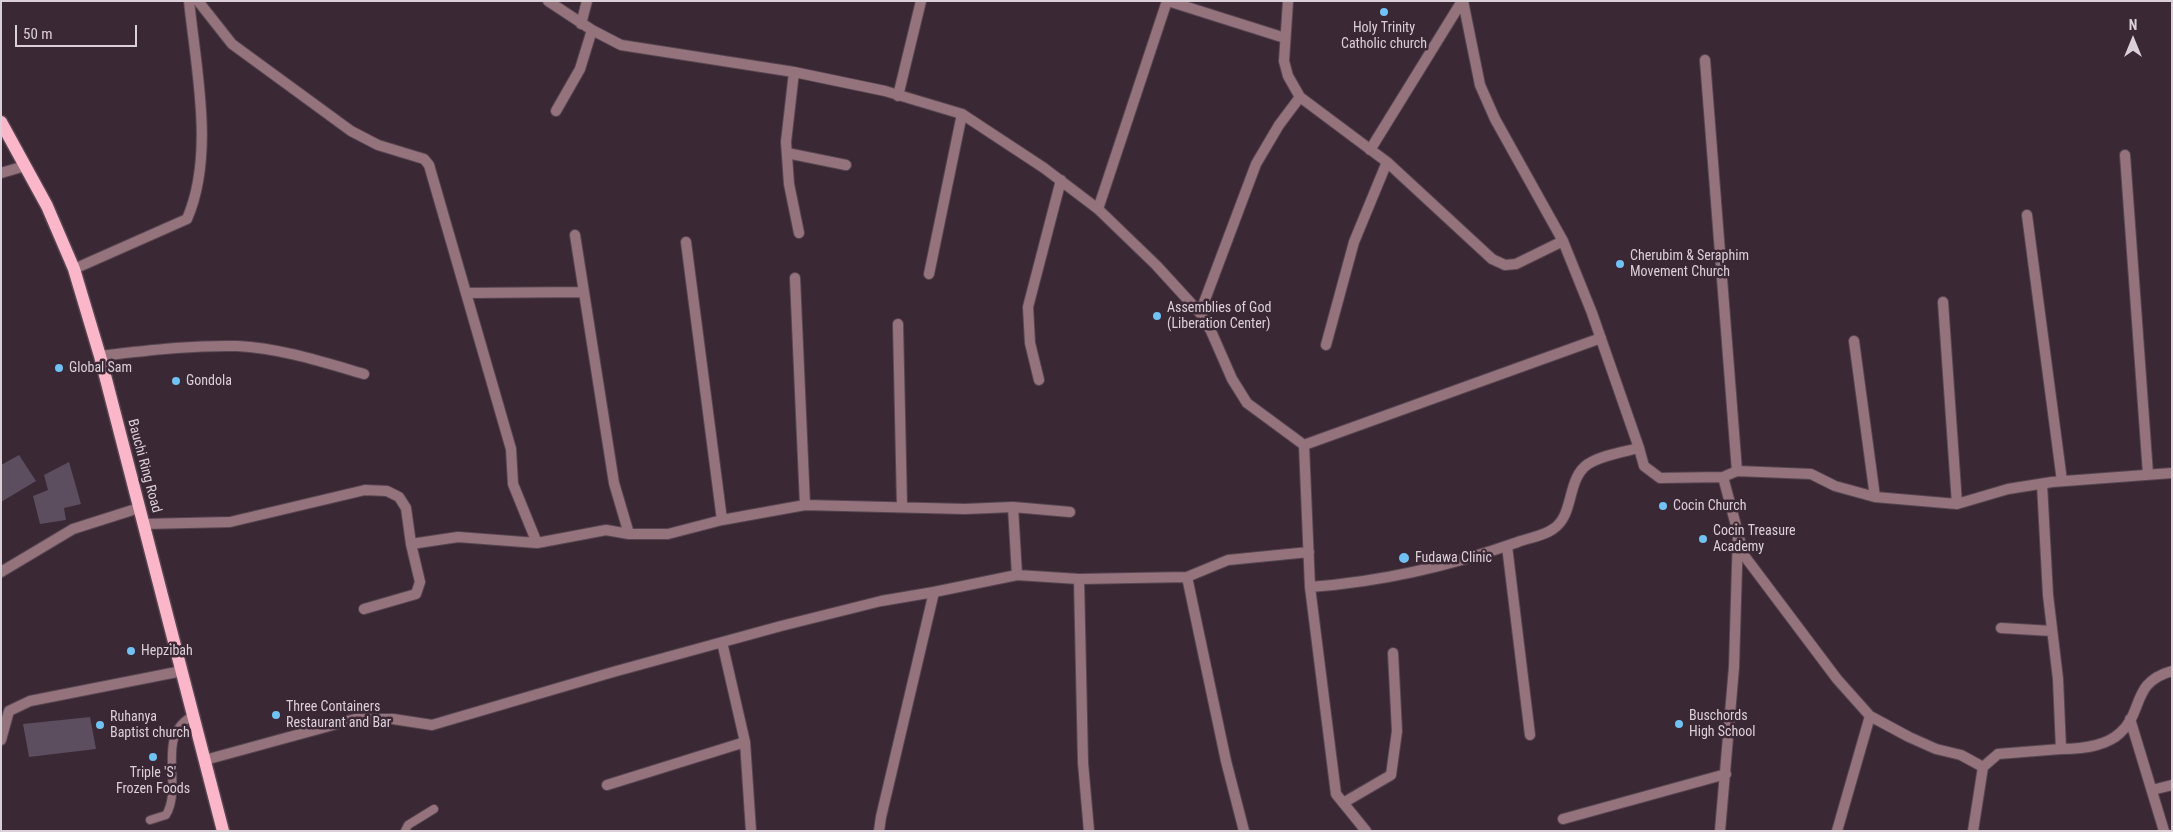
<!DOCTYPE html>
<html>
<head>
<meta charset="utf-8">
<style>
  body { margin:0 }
  #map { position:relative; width:2173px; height:832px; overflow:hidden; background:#3a2834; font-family:"Roboto Condensed",sans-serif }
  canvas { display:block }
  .frame { position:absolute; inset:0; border:2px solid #dcd0d8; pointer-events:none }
  .north { position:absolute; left:2108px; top:15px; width:50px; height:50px; -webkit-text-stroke:4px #3a2834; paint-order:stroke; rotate:0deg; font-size:14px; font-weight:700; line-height:20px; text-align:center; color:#dcd0d8 }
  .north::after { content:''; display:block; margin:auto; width:18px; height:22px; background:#dcd0d8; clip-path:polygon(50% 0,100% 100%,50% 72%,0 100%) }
  .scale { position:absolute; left:15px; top:25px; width:122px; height:22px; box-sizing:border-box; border:2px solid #dcd0d8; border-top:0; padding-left:6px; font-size:15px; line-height:18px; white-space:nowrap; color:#dcd0d8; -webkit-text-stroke:4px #3a2834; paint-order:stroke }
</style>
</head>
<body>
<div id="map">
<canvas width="2173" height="832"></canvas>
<div class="frame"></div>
<div class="north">N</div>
<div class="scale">50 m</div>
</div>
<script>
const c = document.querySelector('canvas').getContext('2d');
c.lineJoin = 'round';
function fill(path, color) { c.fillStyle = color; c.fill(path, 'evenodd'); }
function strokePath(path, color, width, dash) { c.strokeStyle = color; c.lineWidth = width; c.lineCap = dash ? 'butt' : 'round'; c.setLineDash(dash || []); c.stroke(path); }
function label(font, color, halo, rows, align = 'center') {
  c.font = font + ' "Roboto Condensed",sans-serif'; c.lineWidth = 5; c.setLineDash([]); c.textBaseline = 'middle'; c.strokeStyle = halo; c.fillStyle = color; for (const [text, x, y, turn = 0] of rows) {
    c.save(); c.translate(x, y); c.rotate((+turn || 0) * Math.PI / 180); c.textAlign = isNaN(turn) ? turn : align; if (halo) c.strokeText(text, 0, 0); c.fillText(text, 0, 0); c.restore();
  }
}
fill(new Path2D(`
  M19,455L36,481L1,502V465Z
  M69,462L81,504L64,508L66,520L40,524L33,496L48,490L44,475Z
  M90,717L96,749L29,757L23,724Z`), '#5c4e5f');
const lane = new Path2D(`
  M150,820L166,815C184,785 154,734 194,715
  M405,831L408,825L434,809`);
const street = new Path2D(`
  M198,1L232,44L351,131L378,145L424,159L429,165L511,449L513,484L537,543
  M548,1L592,30L621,45L794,72L885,91L962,114L1044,168L1098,209L1156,265L1200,313L1211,331L1232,379L1247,403L1304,445
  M1168,1L1285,38
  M1288,1L1284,61L1288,76L1300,97L1387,162L1492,259L1505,265L1516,264L1563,241
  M1463,1L1480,85L1495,119L1563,241L1592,313L1639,448
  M581,24L587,1
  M1705,60L1737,471
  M794,72L786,142L789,184L799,233
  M898,96L921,1
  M556,111L580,69L592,30
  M1370,150L1462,1
  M787,153L846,165
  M2125,155L2148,474
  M1,173L25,166
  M1098,209L1167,1
  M2027,215L2062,481
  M575,235L614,483L629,534
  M686,242L722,520
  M74,269L187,219C215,155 196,69 189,1
  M929,274L962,114
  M795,278L805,505
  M466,293L583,292
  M1943,302L1957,504
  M1200,313L1256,164L1279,125L1300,97
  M898,324L902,506
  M1854,341L1875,497
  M1326,345L1354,242L1387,162
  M100,356C145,351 191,345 237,346C280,348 323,362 364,374
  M1039,380L1030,343L1028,307L1061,180
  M1304,445L1310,587L1336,794L1366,831
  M1304,445L1601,338
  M1013,507L1070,512
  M144,524L230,522L365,490L387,491L399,497L406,508L411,544L420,582L416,594L364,609
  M1738,533L1743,554L1837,679L1870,716L1909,737L1936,749L1961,755L1983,767L1973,831
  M411,544L458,537L537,543L606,530L629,534H668L722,520L805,505L965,509L1013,507L1017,575
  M1507,546L1530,735
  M1,572L73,529L139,508
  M1187,577L1226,761L1244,831
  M1079,579L1083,763L1089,831
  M1310,587C1379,582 1453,565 1518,542C1528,538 1544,536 1553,529C1575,515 1566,479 1588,464C1602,455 1623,452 1639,448L1644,466L1660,478L1723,477L1737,471L1811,474L1835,486L1875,497L1957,504L2008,489L2052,482L2172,473
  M2001,628L2052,631
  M722,642L745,742L751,831
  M2130,719L2164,831
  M1,740L9,711L30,701L182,671
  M2061,749C2080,749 2105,747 2120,733C2144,712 2131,682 2172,671
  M205,760L355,719H393L432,725L613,672L781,626L881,601L934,592L1017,575L1079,579L1187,577L1228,560L1309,552
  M1983,767L1998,754L2061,749L2058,679L2048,595L2042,484
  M607,785L745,742
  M2152,790L2172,785
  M1343,803L1391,775L1397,731L1393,653
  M1563,819L1726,774
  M879,831L881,817L934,592
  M1720,831L1734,667L1738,533L1723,477
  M1837,831L1870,716`);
const primary = new Path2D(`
  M1,122L47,206L74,269L100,356L223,831`);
strokePath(lane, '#574652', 10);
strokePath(street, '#574652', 12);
strokePath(primary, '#574652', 15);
strokePath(lane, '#95737c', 8);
strokePath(street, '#95737c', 10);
strokePath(primary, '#fcb6ca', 12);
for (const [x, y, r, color] of [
  [1384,12,5,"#70c1f4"],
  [1620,264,5,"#70c1f4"],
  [1157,316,5,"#70c1f4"],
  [59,368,5,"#70c1f4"],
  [176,381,5,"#70c1f4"],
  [1663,506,5,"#70c1f4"],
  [1703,539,5,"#70c1f4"],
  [1404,558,6,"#70c1f4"],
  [131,651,5,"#70c1f4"],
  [276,715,5,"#70c1f4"],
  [1679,724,5,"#70c1f4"],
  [100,725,5,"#70c1f4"],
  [153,757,5,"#70c1f4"]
]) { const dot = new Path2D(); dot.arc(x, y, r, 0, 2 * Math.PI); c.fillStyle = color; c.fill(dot); strokePath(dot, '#3a2834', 2); }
label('14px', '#dcd0d8', '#3a2834', [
  ["Holy Trinity",1384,28,"center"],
  ["Catholic church",1384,44,"center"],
  ["Cherubim & Seraphim",1630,256],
  ["Movement Church",1630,272],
  ["Assemblies of God",1167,308],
  ["(Liberation Center)",1167,324],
  ["Global Sam",69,368],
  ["Gondola",186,381],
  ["Cocin Church",1673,506],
  ["Cocin Treasure",1713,531],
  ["Academy",1713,547],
  ["Fudawa Clinic",1415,558],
  ["Hepzibah",141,651],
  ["Three Containers",286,707],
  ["Restaurant and Bar",286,723],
  ["Buschords",1689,716],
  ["High School",1689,732],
  ["Ruhanya",110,717],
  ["Baptist church",110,733],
  ["Triple 'S'",153,773,"center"],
  ["Frozen Foods",153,789,"center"]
], 'left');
label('14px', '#dcd0d8', '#3a2834', [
  ["Bauchi Ring Road",144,466,75]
]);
</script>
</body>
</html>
